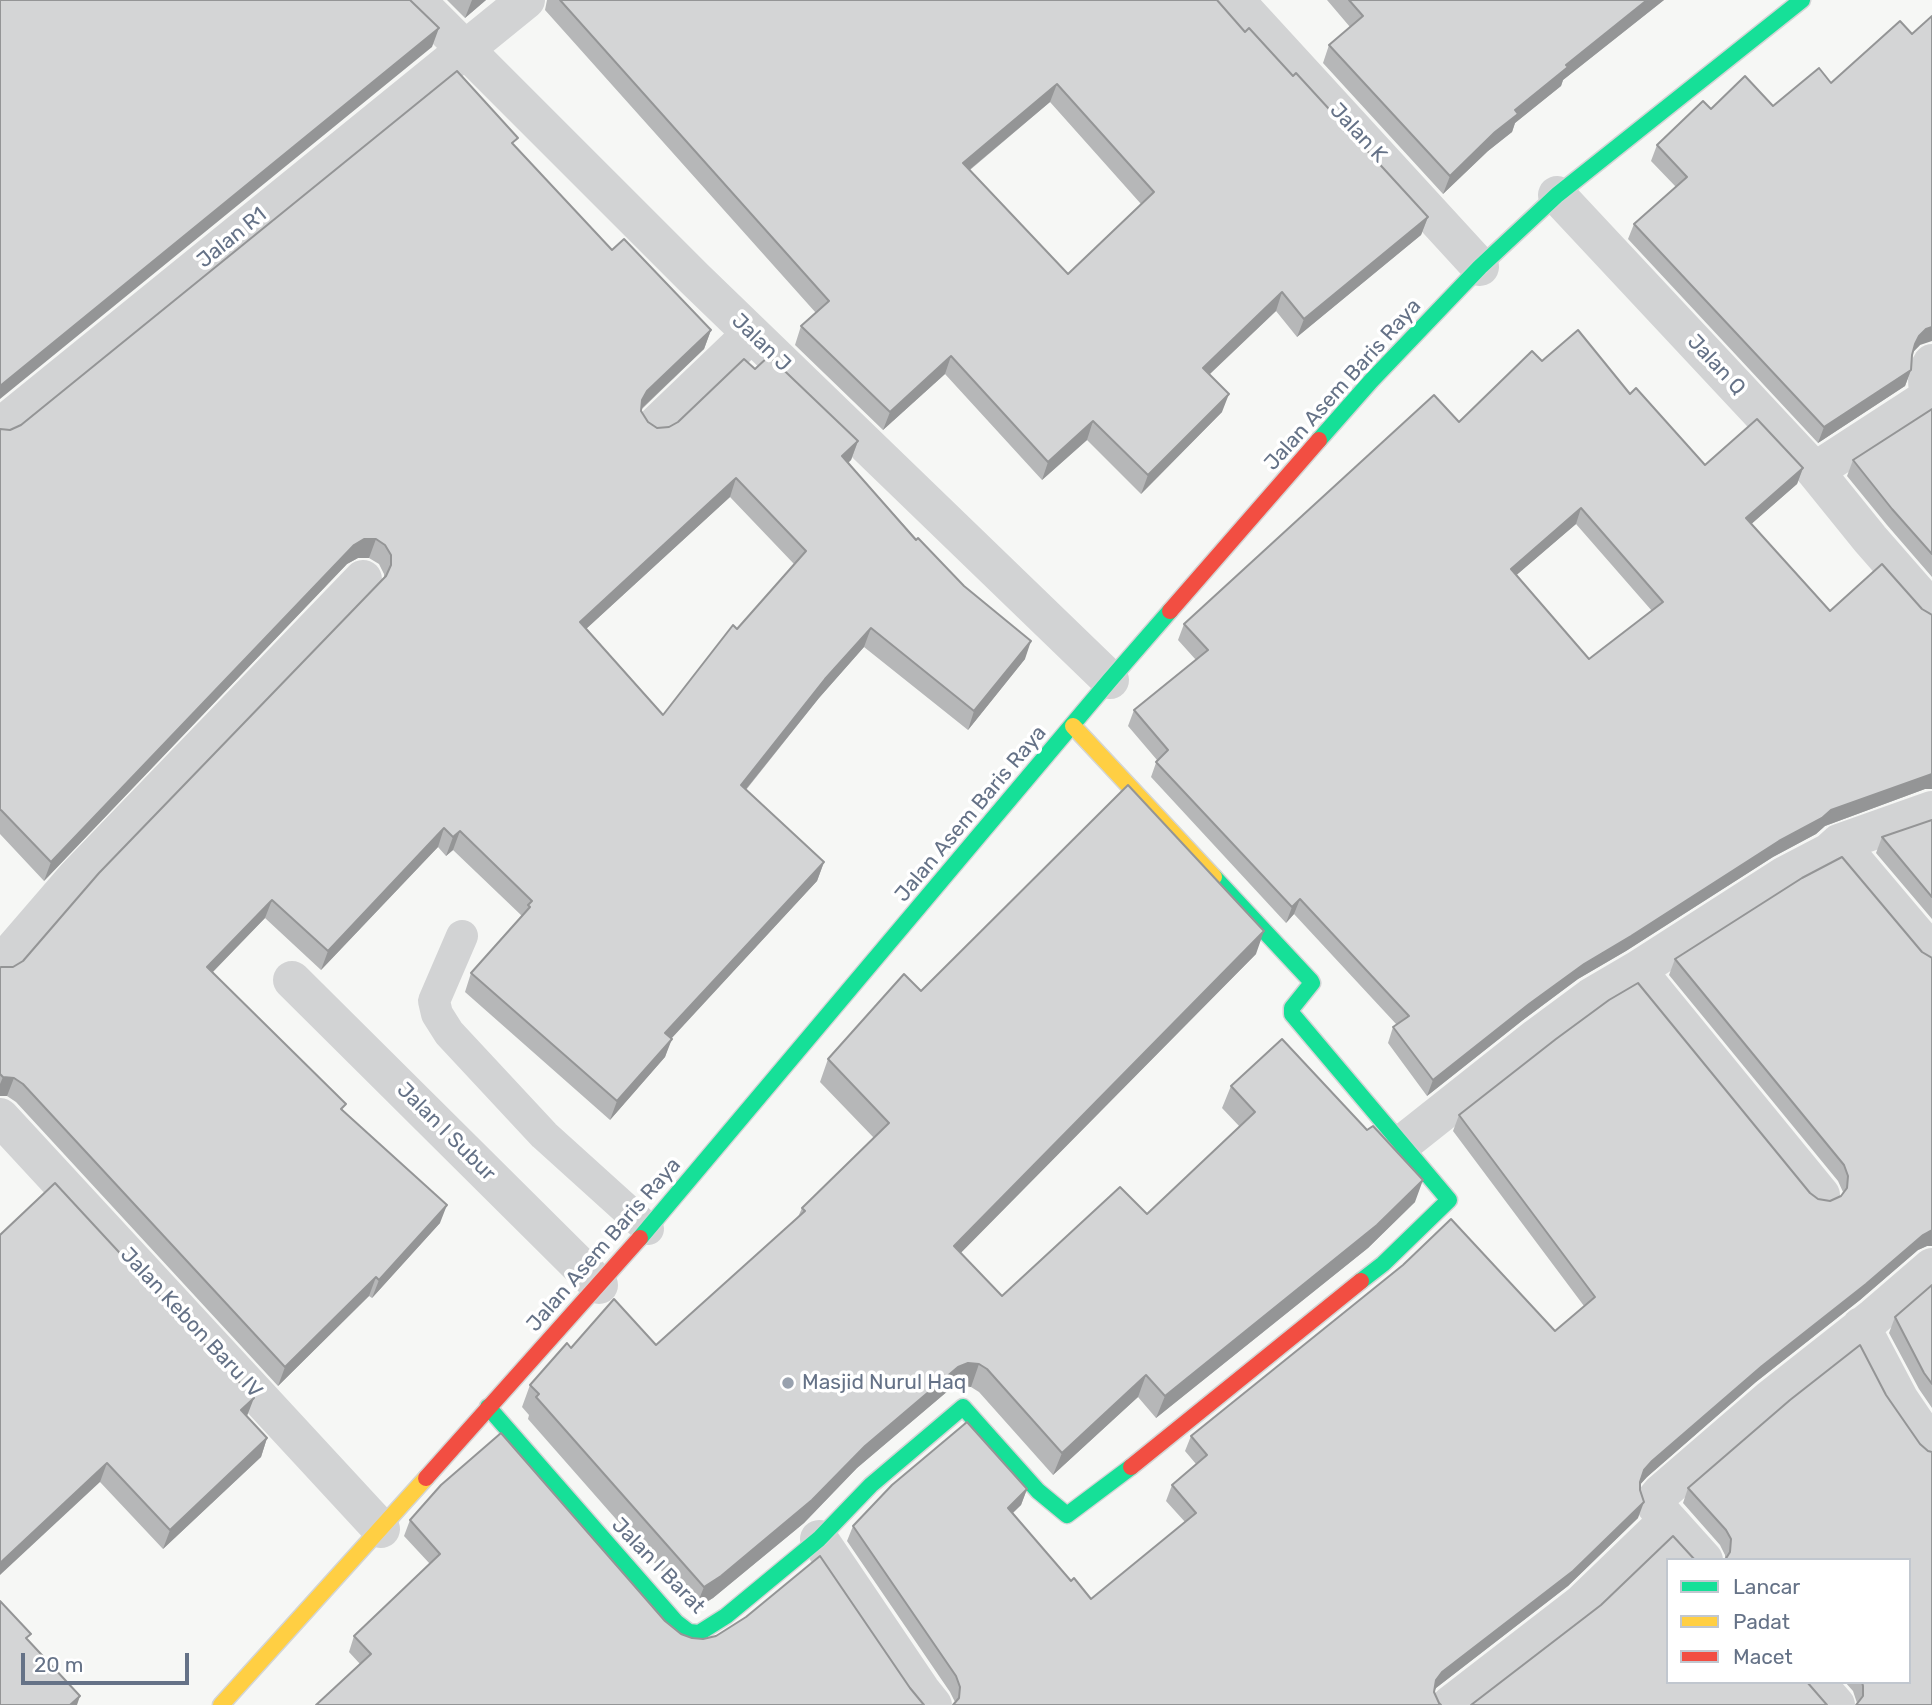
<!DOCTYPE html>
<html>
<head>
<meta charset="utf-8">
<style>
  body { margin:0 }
  #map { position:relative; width:1932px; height:1705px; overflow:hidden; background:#f6f7f5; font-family:Rubik,sans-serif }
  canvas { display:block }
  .legend { position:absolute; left:1666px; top:1558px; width:245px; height:126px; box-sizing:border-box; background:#fff; border:2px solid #c1c7cf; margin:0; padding:9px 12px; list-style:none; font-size:21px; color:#657287 }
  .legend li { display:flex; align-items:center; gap:14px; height:35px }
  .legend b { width:35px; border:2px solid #c1c7cf }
  .scale { position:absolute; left:21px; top:1653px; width:168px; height:32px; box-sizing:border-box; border:4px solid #657287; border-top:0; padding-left:9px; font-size:21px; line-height:24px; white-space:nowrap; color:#657287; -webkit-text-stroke:5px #fff; paint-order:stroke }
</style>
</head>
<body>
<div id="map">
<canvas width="1932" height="1705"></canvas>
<ul class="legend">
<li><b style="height:9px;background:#16e098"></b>Lancar</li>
<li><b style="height:9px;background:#ffcf43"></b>Padat</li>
<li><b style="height:9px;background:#f24e42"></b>Macet</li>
</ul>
<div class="scale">20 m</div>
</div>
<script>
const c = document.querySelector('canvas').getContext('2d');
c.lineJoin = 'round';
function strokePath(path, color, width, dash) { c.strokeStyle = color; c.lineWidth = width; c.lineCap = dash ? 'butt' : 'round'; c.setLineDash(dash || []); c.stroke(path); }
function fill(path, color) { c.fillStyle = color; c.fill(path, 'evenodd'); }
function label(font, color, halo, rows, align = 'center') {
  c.font = font + ' Rubik,sans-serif'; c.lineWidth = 7; c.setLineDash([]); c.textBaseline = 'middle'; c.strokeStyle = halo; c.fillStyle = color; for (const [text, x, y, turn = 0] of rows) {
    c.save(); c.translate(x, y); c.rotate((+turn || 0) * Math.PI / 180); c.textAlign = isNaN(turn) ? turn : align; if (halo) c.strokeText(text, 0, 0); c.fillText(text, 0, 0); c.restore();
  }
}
const fast = new Path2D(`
  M1319,440L1371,381L1480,267L1557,195L1802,0
  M1214,877L1311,981L1312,983L1292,1008V1014L1449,1200L1383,1264L1361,1281
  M640,1238L1110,680L1170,611
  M488,1407L676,1622L689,1632L699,1633L726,1616L819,1539L871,1485L963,1407L1038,1491L1067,1515L1131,1467`);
const slow = new Path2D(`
  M1073,726L1214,877
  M221,1705L426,1478`);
const jam = new Path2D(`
  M1170,611L1319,440
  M1131,1467L1361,1281
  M426,1478L640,1238`);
strokePath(fast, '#d3d5d5', 19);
strokePath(slow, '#d3d5d5', 19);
strokePath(jam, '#d3d5d5', 19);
strokePath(new Path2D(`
  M462,936L434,1001L437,1014L449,1033L544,1135L648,1229`), '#d2d3d4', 32);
strokePath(new Path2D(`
  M416,0L695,279L1110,680
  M1235,0L1480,267
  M1557,195L1815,471L1870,539L1932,610
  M656,425L751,334
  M0,427L526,0
  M1815,471L1929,397C1927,386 1925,373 1932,363
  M1839,843L1932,953
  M0,965L76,877L363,579
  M1637,970L1821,1195
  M292,980L599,1285
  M0,1117L381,1529
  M1402,1144L1537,1037L1591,997L1637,970L1785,875L1829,852L1839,843L1932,810
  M1861,1326L1900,1400L1932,1447
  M1668,1520L1704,1560
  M819,1539L921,1690L933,1705
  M1816,1682L1836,1705
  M1450,1705L1582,1603L1668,1520L1656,1506V1499L1661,1493L1770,1399L1874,1317L1932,1267`), '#d2d3d4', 38);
strokePath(fast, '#16e098', 16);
strokePath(slow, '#ffcf43', 16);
strokePath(jam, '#f24e42', 16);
fill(new Path2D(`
  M447,0H486L465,18Z
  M547,0H1217L1245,32L1293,76L1428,217L1421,235L1297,337L1276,311L1209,375L1222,412L1141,494L1087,440L1042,480L945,374L883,430L795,345L801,326L816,313L545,10ZM1050,102L1141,204L1068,274L970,170Z
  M1327,0H1664L1563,80L1561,86L1515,123L1512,132L1488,151L1443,194L1323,63L1329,45L1350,27Z
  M1912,34L1920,345L1913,352L1912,355L1911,370L1905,386L1818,443L1628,239L1634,224L1676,187L1651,161L1657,145L1711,109L1773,106L1831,83Z
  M515,146L612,250L711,330L704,349L642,409L641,411L648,422L657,428L669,427L678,422L755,369L858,441L851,460L848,463L1025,659L968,730L864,647L819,698L746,790L824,862L817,881L671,1038L665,1057L610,1120L465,992L471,973L522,916L453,850L446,856L438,847L321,970L265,918L213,972L344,1111L440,1223L372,1298L369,1296L278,1386L16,1102L7,1096H0V968L13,967L23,961L384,577V574L379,564L369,558H358L347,564L44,881L0,834V429L10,430L21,425ZM730,497L794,564L663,715L586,629Z
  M1542,361L1630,394L1705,465L1803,468L1797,484L1751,524L1830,611L1922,609L1932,615V789H1925L1825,826L1816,834L1773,857L1626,951L1578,979L1523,1020L1427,1096L1388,1043L1393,1027L1397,1025L1294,914L1286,923L1151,777L1157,760L1128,726L1134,710L1196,660L1178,640L1184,624ZM1576,524L1652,611L1589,659L1516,575Z
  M1932,409V577L1887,525L1847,476L1853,460Z
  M1932,820V919L1876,853L1882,837Z
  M1922,952L1932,958V1246H1927L1918,1250L1860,1300L1756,1382L1647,1477L1640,1484L1638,1518L1568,1586L1436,1688L1434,1692L955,1702L950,1692L847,1541L853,1526L1027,1489L1021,1505L1013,1513L1071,1581L1091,1599L1185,1522L1166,1501L1172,1485L1196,1464L1185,1451L1191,1436L1555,1331L1584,1306L1453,1131L1459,1115L1810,1193L1818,1199L1830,1201L1841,1196L1843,1192L1838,1181L1669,975L1675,959Z
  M1256,954L960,1253L1002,1296L1147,1214L1240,1127L1222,1108L1231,1086L1415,1202L1368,1248L1156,1418L1138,1397L1053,1475L979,1392L971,1387L960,1385L949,1390L857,1468L804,1523L713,1598L695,1609L528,1419L529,1415L522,1407L530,1385L571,1348L656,1345L798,1217L802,1208L874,1138L820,1082L828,1059L921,991Z
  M0,1235L247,1416L267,1438L261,1457L163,1549L100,1482Z
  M1932,1285V1408L1919,1389L1889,1333L1895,1317Z
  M1886,1395L1920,1444L1928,1451L1932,1705L1857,1703L1853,1691L1845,1682H1909L1725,1560V1555L1720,1545L1683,1503L1688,1488Z
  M410,1520L665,1621L681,1634L692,1638L910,1688L922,1703L360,1664L349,1652L354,1636L430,1564L404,1536Z`), '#b6b7b8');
fill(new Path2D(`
  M472,0H486L465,18Z
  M1647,0H1664L1563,80L1561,86L1515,123L1512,132L1488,151L1443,194L1450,176L1515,110L1566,65Z
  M439,28L432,47L0,399V386Z
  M1057,84L1050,102L956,181L963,163Z
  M1428,217L1421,235L1297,337L1304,319Z
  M1282,292L1276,311L1196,387L1203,368Z
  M1932,327V341L1920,345L1913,352L1915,344L1919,336L1926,329Z
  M711,330L704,349L640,410L642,400L647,391Z
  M951,356L945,374L883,430L890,412Z
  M1911,370L1905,386L1818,443L1824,427Z
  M1229,394L1222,412L1141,494L1148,475Z
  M1093,421L1087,440L1042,480L1048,462Z
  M858,441L851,460L835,475L842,456Z
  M1803,468L1797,484L1740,534L1746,518Z
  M736,478L730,497L574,640L580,622Z
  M1581,508L1576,524L1505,585L1511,569Z
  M364,539H376L369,558H358L347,564L44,881L51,862L354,545Z
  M871,628L864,647L819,698L734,804L741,785L825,679Z
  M1031,641L1025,659L968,730L974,711Z
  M1932,774V789H1925L1825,826L1816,834L1773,857L1626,951L1578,979L1523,1020L1427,1096L1433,1080L1529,1004L1584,964L1779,841L1831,810Z
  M444,828L438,847L321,970L328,951Z
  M460,831L453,850L446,856L453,837Z
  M824,862L817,881L659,1052L665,1033Z
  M1300,899L1294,914L1286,923L1292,907Z
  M272,900L265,918L200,985L207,967Z
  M1264,931L1256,954L945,1269L954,1246Z
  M672,1039L665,1057L610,1120L617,1101Z
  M3,1077L14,1078L7,1096H0V1084Z
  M1423,1180L1415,1202L1368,1248L1156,1418L1165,1396Z
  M447,1205L440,1223L372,1298L379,1280Z
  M1932,1230V1246H1927L1918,1250L1860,1300L1756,1382L1647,1477L1639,1486L1644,1470L1652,1461L1762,1366L1923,1235Z
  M376,1277L369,1296L278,1386L285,1367Z
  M968,1363L979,1364L971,1387L960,1385L949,1390L857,1468L804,1523L713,1598L695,1609L704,1587L865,1446L958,1367Z
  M1146,1375L1138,1397L1053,1475L1062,1453Z
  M254,1398L247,1416L241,1410Z
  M267,1438L261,1457L163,1549L170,1530Z
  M107,1463L100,1482L0,1575V1563Z
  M1027,1489L1021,1505L1002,1523L1008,1508Z
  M1644,1502L1638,1518L1568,1586L1436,1688L1430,1696L1436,1680L1442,1672Z
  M80,1696L77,1705H70Z`), '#949596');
const building = new Path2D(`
  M0,0H410L439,28L0,386Z
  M560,0H1217L1245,32L1249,28L1293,76L1296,73L1428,217L1304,319L1282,292L1203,368L1229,394L1148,475L1093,421L1048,462L951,356L890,412L801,326L829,301ZM1057,84L1154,192L1068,274L963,163Z
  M1349,0H1647L1566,65L1568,67L1515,110L1518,114L1495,132L1450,176L1329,45L1363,16Z
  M1932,16V327L1926,329L1919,336L1915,344L1912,355L1911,370L1824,427L1634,224L1687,177L1657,145L1703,101L1711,109L1745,76L1773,106L1819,68L1831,83L1900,21L1912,34Z
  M457,71L518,138L512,143L612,250L624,239L711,330L647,391L642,400L641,411L648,422L657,428L669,427L678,422L744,359L755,369L769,356L858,441L842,456L916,540L918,538L964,586L1031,641L974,711L871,628L825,679L741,785L824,862L665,1033L672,1039L617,1101L471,973L530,907L528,905L532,901L460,831L453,837L444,828L328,951L272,900L207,967L346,1104L341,1109L447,1205L379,1280L376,1277L285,1367L23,1084L14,1078L3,1077L0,1074V968L1,967H13L23,961L99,873L386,576L391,565V555L385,545L376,539H364L354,545L51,862L1,810H0V429L10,430L21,425ZM736,478L806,551L737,629L733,625L663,715L580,622Z
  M1578,330L1630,394L1636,388L1705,465L1757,419L1803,468L1746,518L1830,611L1882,564L1922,609L1932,615V774L1831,810L1822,818L1779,841L1631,936L1584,964L1529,1004L1433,1080L1393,1027L1409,1016L1300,899L1292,907L1156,762L1168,750L1134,710L1208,650L1184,624L1434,395L1459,422L1532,351L1542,361ZM1581,508L1663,602L1589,659L1511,569Z
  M1932,409V554L1892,509L1853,460Z
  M1128,785L1264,931L954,1246L1002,1296L1120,1187L1147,1214L1255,1112L1231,1086L1282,1039L1367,1130L1373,1126L1423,1180L1377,1225L1165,1396L1146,1375L1062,1453L987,1369L979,1364L968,1363L958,1367L865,1446L812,1500L721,1576L704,1587L536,1397L539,1394L530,1385L567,1343L571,1348L614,1299L656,1345L805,1211L802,1208L889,1123L828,1059L904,974L921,991Z
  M1932,820V897L1882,837Z
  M1842,857L1922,952L1932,958V1230L1923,1235L1866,1284L1762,1366L1652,1461L1644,1470L1640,1482V1490L1644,1502L1573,1571L1442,1672L1436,1680L1434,1692L1439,1703L1441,1705H953L959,1698L960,1687L956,1676L853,1526L892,1485L967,1422L1027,1489L1008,1508L1071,1581L1074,1578L1091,1599L1196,1513L1172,1485L1207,1455L1191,1436L1403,1265L1451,1219L1555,1331L1595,1297L1459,1115L1556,1039L1609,1000L1638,983L1810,1193L1818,1199L1830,1201L1841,1196L1847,1188L1848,1176L1844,1165L1675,959L1802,878Z
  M55,1183L254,1398L241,1410L267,1438L170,1530L107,1463L0,1563V1235Z
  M1932,1285V1384L1924,1373L1895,1317Z
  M1860,1345L1886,1395L1920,1444L1928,1451L1932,1452V1705H1856L1863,1696V1686L1862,1682H1909V1560H1725L1730,1552L1731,1539L1726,1530L1688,1488L1790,1400Z
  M501,1433L665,1621L681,1634L692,1638L703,1639L716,1636L746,1617L820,1556L910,1688L924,1705H316L371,1654L354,1636L440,1554L410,1520L441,1485Z
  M1673,1536L1695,1560H1668V1682H1807L1827,1705H1471L1601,1605Z
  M0,1601L31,1634L26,1638L80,1696L70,1705H0Z`);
fill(building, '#d4d5d6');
strokePath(building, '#949596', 2);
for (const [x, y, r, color] of [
  [788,1383,7,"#98a1ae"]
]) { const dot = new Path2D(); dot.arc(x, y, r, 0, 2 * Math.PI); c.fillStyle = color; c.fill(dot); strokePath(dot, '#fff', 2.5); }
label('21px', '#657287', '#fff', [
  ["Jalan K",1358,133,47],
  ["Jalan R1",232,238,-39],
  ["Jalan J",761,343,44],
  ["Jalan Q",1716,365,47],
  ["Jalan Asem Baris Raya",1343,385,-48],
  ["Jalan Asem Baris Raya",971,814,-50],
  ["Jalan I Subur",446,1132,45],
  ["Jalan Asem Baris Raya",604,1245,-49],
  ["Jalan Kebon Baru IV",191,1323,47],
  ["Jalan I Barat",658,1566,46]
]);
label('21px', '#657287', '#fff', [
  ["Masjid Nurul Haq",802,1383]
], 'left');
</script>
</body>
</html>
